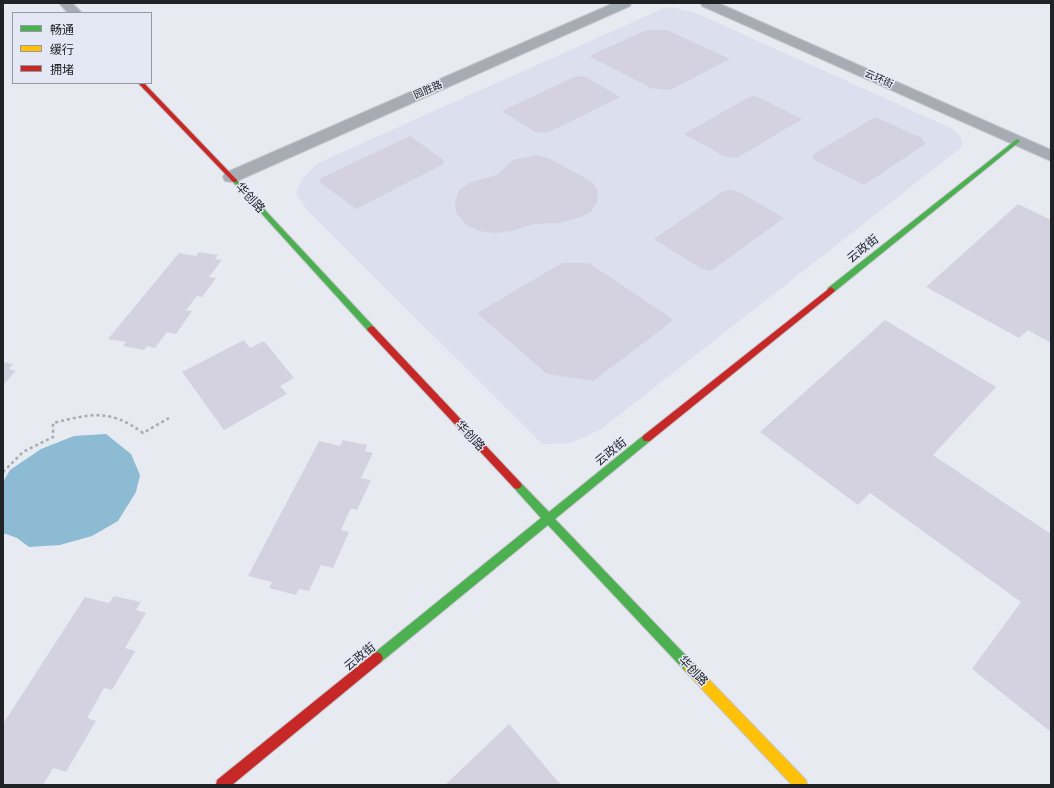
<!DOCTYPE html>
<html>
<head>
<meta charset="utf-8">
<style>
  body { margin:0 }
  #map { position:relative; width:1054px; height:788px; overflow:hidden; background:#e8eaf1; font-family:Inter,"Noto Sans SC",sans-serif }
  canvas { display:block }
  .frame { position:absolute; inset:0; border:4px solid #212226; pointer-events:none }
  .legend { position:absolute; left:12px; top:12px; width:140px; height:72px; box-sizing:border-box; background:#e4e8f5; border:1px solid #9699a2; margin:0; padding:5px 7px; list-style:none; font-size:12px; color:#212226 }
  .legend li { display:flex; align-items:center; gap:8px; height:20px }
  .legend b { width:20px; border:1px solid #9699a2 }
</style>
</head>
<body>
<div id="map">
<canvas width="1054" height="788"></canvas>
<div class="frame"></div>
<ul class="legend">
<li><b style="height:5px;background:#4caf50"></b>畅通</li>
<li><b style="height:5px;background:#ffc107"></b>缓行</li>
<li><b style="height:5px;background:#c62828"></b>拥堵</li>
</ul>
</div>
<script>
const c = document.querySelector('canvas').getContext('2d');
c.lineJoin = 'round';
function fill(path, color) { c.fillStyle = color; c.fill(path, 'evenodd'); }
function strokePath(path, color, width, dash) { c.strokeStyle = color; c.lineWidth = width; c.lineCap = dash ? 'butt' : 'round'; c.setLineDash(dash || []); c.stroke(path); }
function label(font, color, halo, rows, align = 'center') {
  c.font = font + ' Inter,"Noto Sans SC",sans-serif'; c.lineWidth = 3; c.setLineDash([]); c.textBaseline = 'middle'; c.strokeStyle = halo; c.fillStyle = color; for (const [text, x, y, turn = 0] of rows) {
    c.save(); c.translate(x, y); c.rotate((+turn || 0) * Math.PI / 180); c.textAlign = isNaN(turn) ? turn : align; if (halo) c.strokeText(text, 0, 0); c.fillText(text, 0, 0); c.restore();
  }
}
fill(new Path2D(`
  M672,7L698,14L951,128L961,137L963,146L600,430L571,443L542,444L306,209L296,193L302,179L318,163L664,8Z`), '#dcdfee');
fill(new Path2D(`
  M106,434L131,454L140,475L136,492L118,521L92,536L60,545L29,547L17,538L6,534H3V482L10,470L41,449L74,436Z`), '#8cbbd3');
fill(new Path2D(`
  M647,30H667L730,59L670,90L651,88L589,56Z
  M580,76L586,77L620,97L547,133L535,132L502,111L574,77Z
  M755,96L760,98L802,119L737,158L724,156L684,134L749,97Z
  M875,117L922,138L925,144L864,185L816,161L813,158L814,154Z
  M410,136L442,159L444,162L442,165L356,209L321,183L320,180L325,176Z
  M535,155L548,158L591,181L598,191L597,202L591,212L581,217L560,223L534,224L512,231L495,233L479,231L465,224L456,213L455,201L459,190L471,182L497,175L513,160Z
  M731,190L741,193L784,218L715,268L709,271L700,268L654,239L724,191Z
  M1018,204L1051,220V343L1028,330L1019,338L926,287Z
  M199,252L218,255L215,259L222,260L209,277L216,278L202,297L197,296L186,310L192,311L176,334L167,332L155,348L147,346L144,350L123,346L126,342L108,339L179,253L196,256Z
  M562,263H589L674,320L593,381L547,374L477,313Z
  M885,320L996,387L933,455L1051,534V732L972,669L1021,602L870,493L858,505L760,432Z
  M244,340L250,348L264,341L294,378L280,386L287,394L224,430L182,372Z
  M3,362L13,364L9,369L16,371L3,385Z
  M343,440L367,445L365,451L373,453L361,478L371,480L357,510L351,508L341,530L349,532L333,568L321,565L309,591L299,589L296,595L269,588L272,582L248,576L319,441L340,446Z
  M114,596L141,602L136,610L146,613L125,648L135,651L112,690L104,688L87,718L96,721L66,772L53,768L43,785H3V724L85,597L109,603Z
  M509,724L561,785H445Z`), '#d4d2e0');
const street = new Path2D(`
  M59,3H72L82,13H68Z
  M614,3H631L630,6L237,181L231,182L225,181L223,177L225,173Z
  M701,3H718L1051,150V161L702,6Z`);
const fast = new Path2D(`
  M1017,139L1020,141L1019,142L834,292H828L827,290L828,288Z
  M235,179L237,180L374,327L375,329L374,331H368L233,182V180Z
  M647,434L650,435L652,438L650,441L555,519L694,664L696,668L694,672L690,674L686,672L548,525L381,662L377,664L373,662L371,658L373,654L541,518L514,488L512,485L514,482L517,481L520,482L549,512L644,435Z`);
const slow = new Path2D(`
  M690,662L694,664L806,780L807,785H792L686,672L684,668L686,664Z`);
const jam = new Path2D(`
  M138,83H144L237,180V182H233Z
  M831,287L835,290L834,292L650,441H644L642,438L644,435Z
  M371,326L374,327L520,482L522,485L520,488L517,489L514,488L368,331L367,329Z
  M377,652L381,654L383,658L381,662L232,785H216L217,780L373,654Z`);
strokePath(street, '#c5c7cc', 2);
strokePath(fast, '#c5c7cc', 2);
strokePath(slow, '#c5c7cc', 2);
strokePath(jam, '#c5c7cc', 2);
strokePath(new Path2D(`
  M3,472L23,452L53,437V423C91,414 109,408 143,433L169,418`), '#a8acb1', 2.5, [3, 3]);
fill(street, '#a7acb4');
fill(fast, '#4caf50');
fill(slow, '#ffc107');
fill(jam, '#c62828');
label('10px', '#212226', '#e4e8f5', [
  ["云环街",879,79,24],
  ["园胜路",428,90,-24]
]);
label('12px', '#212226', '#e4e8f5', [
  ["华创路",250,198,47],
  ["云政街",863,249,-39],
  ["华创路",470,436,47],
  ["云政街",611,452,-39],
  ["云政街",360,657,-39],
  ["华创路",693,671,46]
]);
</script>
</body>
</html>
